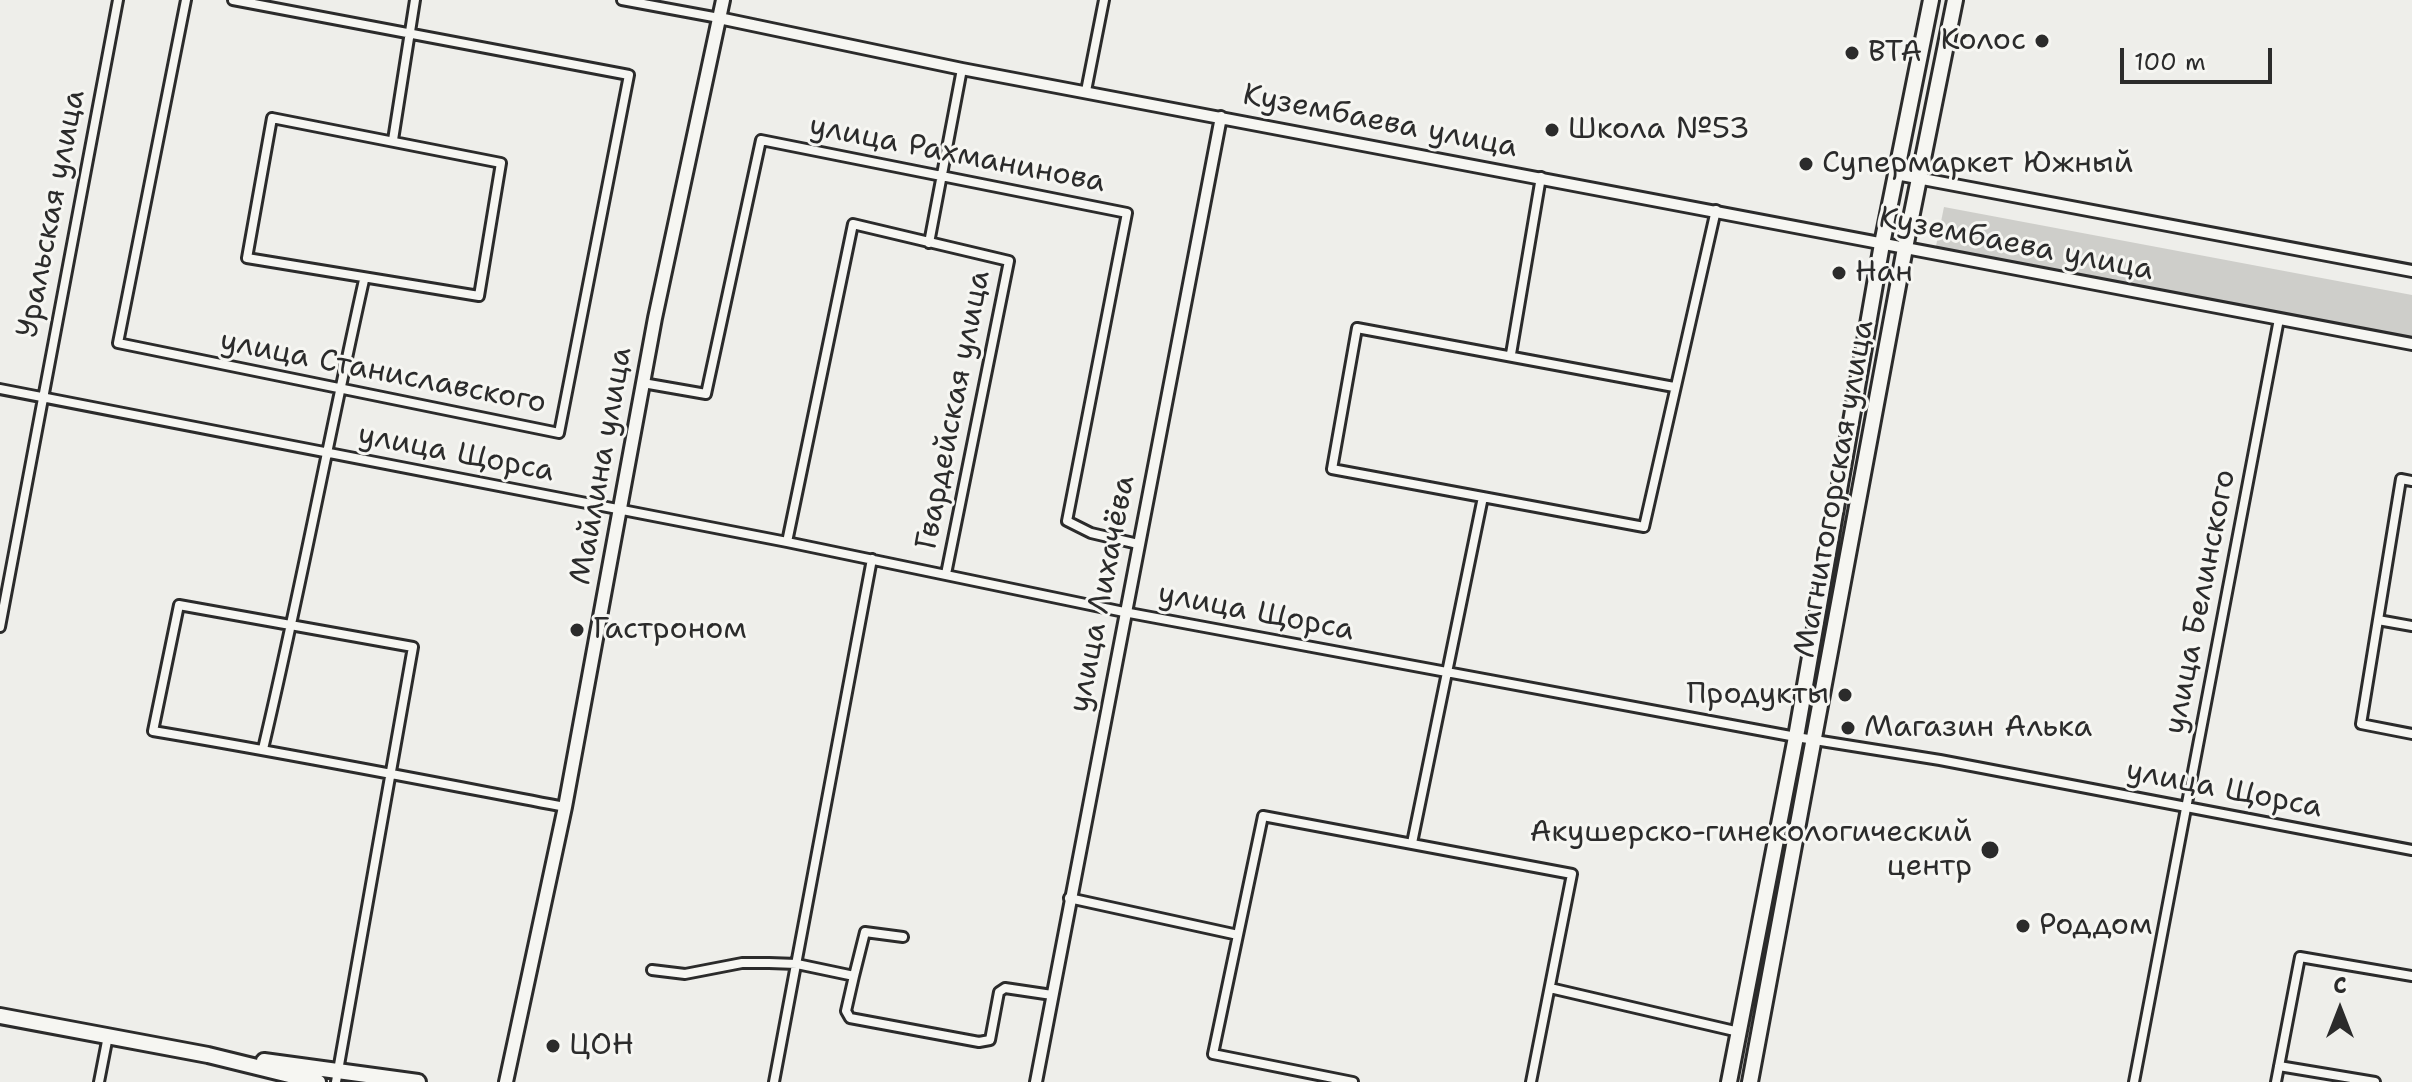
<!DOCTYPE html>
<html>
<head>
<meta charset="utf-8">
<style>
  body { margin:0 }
  #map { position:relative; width:2412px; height:1082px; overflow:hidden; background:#eeeeea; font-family:"Shantell Sans",sans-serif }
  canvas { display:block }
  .north { position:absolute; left:2300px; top:970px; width:80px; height:80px; -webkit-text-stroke:6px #f6f6f2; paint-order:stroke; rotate:0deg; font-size:22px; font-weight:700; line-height:32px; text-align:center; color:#2b2b2b }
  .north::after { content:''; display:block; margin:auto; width:28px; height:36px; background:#2b2b2b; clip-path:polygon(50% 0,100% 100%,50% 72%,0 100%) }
  .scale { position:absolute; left:2120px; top:48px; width:152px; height:36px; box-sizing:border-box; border:4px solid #2b2b2b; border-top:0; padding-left:10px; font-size:24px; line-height:28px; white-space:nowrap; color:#2b2b2b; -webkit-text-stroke:6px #f6f6f2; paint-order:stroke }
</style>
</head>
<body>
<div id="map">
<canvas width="2412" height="1082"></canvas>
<div class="north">С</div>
<div class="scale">100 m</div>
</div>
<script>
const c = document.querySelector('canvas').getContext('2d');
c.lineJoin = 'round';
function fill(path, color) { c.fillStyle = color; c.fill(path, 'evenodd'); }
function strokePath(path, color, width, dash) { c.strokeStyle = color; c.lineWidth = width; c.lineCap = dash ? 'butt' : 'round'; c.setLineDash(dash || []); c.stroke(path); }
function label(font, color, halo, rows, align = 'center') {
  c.font = font + ' "Shantell Sans",sans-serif'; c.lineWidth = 6; c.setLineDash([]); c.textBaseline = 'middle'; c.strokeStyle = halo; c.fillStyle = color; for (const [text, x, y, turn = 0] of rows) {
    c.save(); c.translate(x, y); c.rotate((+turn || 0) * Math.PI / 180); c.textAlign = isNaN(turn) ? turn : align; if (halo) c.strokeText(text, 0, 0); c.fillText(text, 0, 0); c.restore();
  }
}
fill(new Path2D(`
  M1944,207L2412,295V343L1935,251Z`), '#cececa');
const minor = new Path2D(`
  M186,0L118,343L559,433L629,75L233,0
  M622,0L719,18
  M1086,91L1104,0
  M272,118L501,163L479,296L247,258Z
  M393,140L415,0
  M929,243L962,69
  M1511,354L1541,177
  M643,383L706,394L761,140L1127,213L1067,521L1091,533L1138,544
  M1674,387L1357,328L1332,469L1644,527L1716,210
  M0,389L787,542L1124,612L1796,737L1940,760L2412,850
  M2412,481L2401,479L2361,724L2412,734
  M787,542L853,224L1009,261L946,574
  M2378,620L2412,626
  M0,627L118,0
  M263,749C300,593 329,436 364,280
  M1412,843L1483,497
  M1069,898L1238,935
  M652,970L685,974L742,963H769L797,964L854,976L846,1011L850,1018L979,1042L990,1040L999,992L1005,988L1052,995
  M854,976L865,932L903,937
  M1550,988L1739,1032
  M2279,1066L2375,1082
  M99,1082L108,1036
  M336,1082L413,647L179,605L153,731C291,754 428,781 565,807
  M774,1082L872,559
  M1353,1082L1213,1054L1263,816L1572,874L1531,1082
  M2134,1082L2279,319
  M2276,1082L2300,957L2412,976`);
const tertiary = new Path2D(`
  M719,18L962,69L2412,344
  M1896,174L2412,271
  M1036,1082L1221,117`);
const secondary = new Path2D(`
  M506,1082L565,807L655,318L723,0`);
const primary = new Path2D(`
  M0,1016L208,1055L318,1082
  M264,1061L418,1082
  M1729,1082L1796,737L1882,244L1931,0
  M1750,1082L1905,248L1955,0`);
strokePath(minor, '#2b2b2b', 14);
strokePath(tertiary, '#2b2b2b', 16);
strokePath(secondary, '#2b2b2b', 18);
strokePath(primary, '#2b2b2b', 20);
strokePath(minor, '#f6f6f2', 8);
strokePath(tertiary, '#f6f6f2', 10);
strokePath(secondary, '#f6f6f2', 12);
strokePath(primary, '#f6f6f2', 14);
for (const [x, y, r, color] of [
  [2042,41,8,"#2b2b2b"],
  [1852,53,8,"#2b2b2b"],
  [1552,130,8,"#2b2b2b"],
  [1806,164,8,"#2b2b2b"],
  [1839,273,8,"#2b2b2b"],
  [577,630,8,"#2b2b2b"],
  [1845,695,8,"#2b2b2b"],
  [1848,728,8,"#2b2b2b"],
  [1990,850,10,"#2b2b2b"],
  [2023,926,8,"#2b2b2b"],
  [553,1046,8,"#2b2b2b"]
]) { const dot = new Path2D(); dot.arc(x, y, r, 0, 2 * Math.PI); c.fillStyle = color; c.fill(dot); strokePath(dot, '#f6f6f2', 3); }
label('30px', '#2b2b2b', '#f6f6f2', [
  ["Колос",2026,41,"right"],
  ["BTA",1868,53],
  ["Школа №53",1568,130],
  ["Супермаркет Южный",1822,164],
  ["Нан",1855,273],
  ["Гастроном",593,630],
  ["Продукты",1829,695,"right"],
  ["Магазин Алька",1864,728],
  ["Акушерско-гинекологический",1972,833,"right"],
  ["центр",1972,867,"right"],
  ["Роддом",2039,926],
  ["ЦОН",569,1046]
], 'left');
label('30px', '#2b2b2b', '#f6f6f2', [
  ["Кузембаева улица",1380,122,11],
  ["улица Рахманинова",957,155,11],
  ["Уральская улица",52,214,-79],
  ["Кузембаева улица",2016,245,11],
  ["улица Станиславского",383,373,11],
  ["Гвардейская улица",954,410,-79],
  ["улица Щорса",456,454,11],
  ["Майлина улица",602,466,-80],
  ["Магнитогорская улица",1835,489,-80],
  ["улица Лихачёва",1103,594,-79],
  ["улица Белинского",2201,602,-79],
  ["улица Щорса",1256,613,11],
  ["улица Щорса",2224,790,11]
]);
</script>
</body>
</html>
